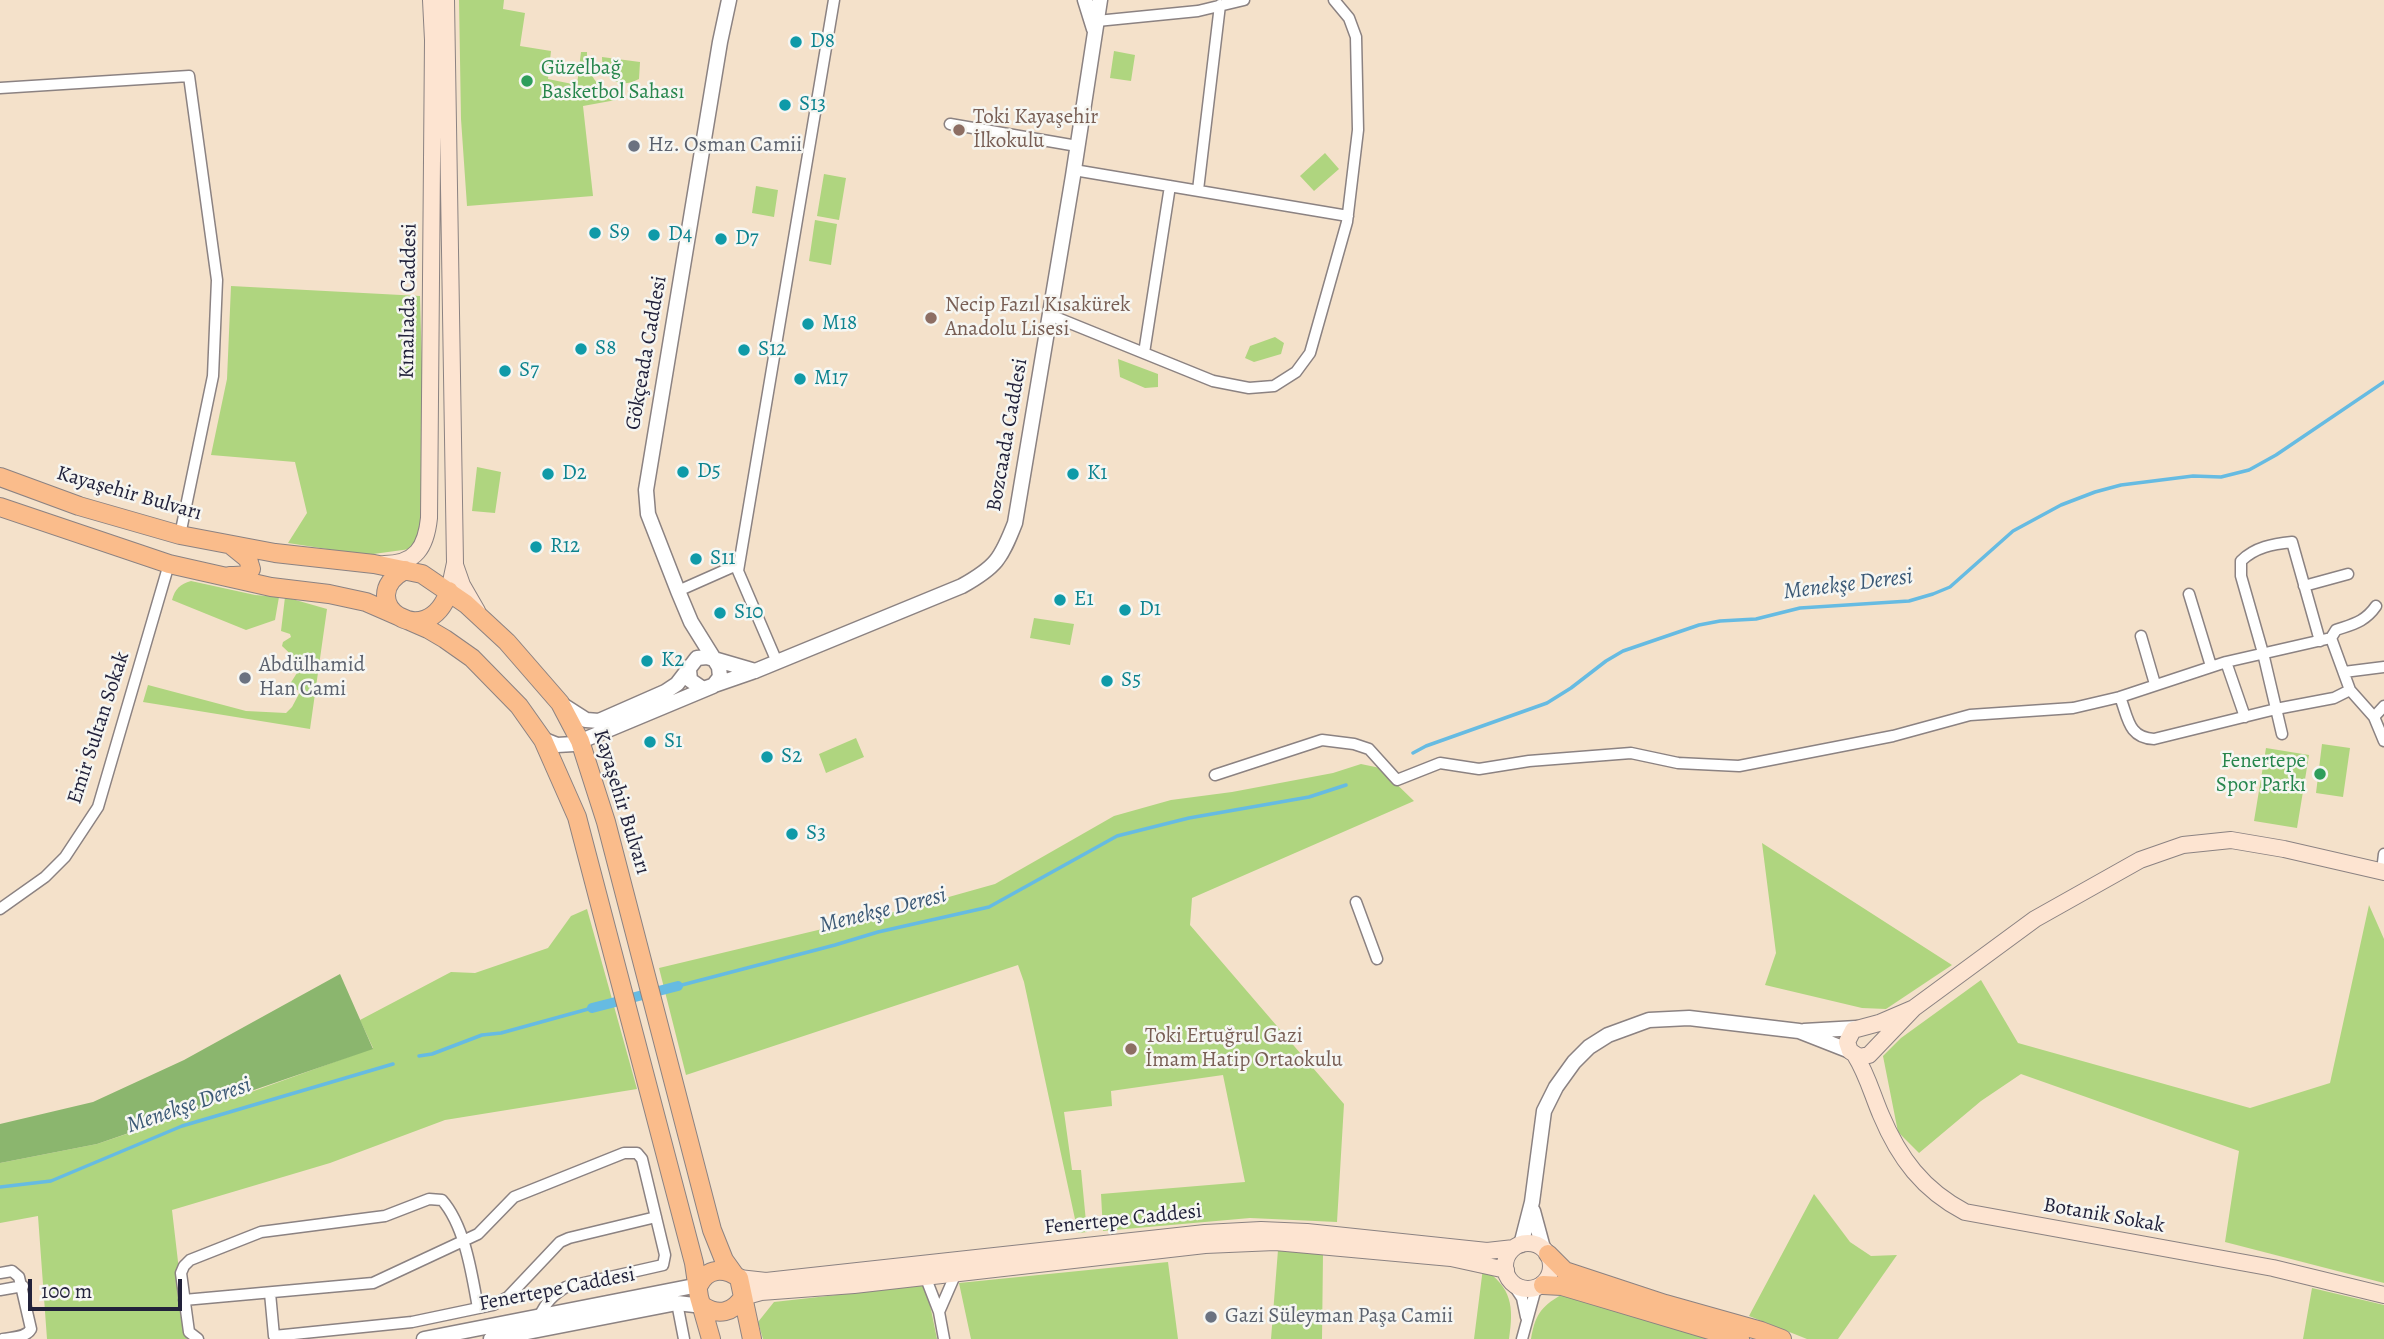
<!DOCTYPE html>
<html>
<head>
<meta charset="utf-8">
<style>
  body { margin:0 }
  #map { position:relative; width:2384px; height:1339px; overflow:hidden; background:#f4e1ca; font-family:Alegreya,serif }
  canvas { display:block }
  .scale { position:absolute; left:28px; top:1279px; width:154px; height:32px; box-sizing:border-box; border:4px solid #22223b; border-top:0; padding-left:9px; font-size:21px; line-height:24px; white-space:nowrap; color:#22223b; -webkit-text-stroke:5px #f6f6f2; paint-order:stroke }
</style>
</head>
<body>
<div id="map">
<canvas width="2384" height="1339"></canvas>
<div class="scale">100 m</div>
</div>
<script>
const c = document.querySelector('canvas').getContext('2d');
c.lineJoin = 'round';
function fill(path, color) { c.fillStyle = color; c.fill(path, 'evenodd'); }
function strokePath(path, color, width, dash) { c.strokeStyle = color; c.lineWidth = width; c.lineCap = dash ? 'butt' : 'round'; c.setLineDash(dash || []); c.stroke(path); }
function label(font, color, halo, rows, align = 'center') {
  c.font = font + ' Alegreya,serif'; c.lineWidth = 5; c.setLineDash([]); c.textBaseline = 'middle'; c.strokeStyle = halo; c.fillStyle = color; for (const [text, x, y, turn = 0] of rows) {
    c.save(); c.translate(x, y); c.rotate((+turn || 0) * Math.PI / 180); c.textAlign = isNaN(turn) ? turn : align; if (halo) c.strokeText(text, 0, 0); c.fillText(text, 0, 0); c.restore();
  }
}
fill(new Path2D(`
  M459,0H504L503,9L525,13L520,46L551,51L548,79L577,85L581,52H587C586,72 597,91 618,93L616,100L583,106L593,196L467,206L461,119Z
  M1114,51L1135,55L1131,81L1110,78Z
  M602,57L640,62L639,79C619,90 602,78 602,57Z
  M1325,153L1339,169L1314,191L1300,176Z
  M824,174L846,178L839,220L817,216Z
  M756,186L778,190L774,217L752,213Z
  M815,220L837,224L831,265L809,261Z
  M231,286L420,296L425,480L420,538L410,549L366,555L288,543L307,513L295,462L211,455L227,379Z
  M1275,337L1284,343L1281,354L1254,362L1245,358L1250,346Z
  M1118,359L1158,374V387L1145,388L1120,377Z
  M477,467L501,472L495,513L472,511Z
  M191,581L255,595L279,597L275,620L246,630L172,600C175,589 180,584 191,581Z
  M285,597L327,609L310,729L143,702L148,685L246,711L286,713L292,707L300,692L290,684L302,665L282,646L283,642L291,637L290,634L281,631Z
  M1034,618L1074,624L1070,645L1030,638Z
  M856,738L864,757L826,773L819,754Z
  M2322,744L2350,748L2343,797L2316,793Z
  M2266,748L2309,755L2297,828L2254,821Z
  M1361,764L1380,768L1414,801L1192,898L1190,925L1344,1104L1337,1222L1250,1218L1103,1231L1101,1194L1245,1182L1223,1075L1111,1091L1112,1106L1064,1112L1072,1170H1081L1087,1232L1078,1233L1024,982L1018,965L686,1075L659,968L906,909L995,884L1114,816L1171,800L1232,792L1333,773Z
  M1762,843L1952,965L1886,1009L1862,1008L1765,985L1776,953Z
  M2369,905L2384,939V1283L2225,1242L2239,1151L2021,1074L1981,1101L1919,1153L1898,1132L1883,1056L1901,1038L1981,980L2018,1043L2250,1108L2330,1083Z
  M587,909L637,1089L445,1120L330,1163L172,1210L187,1339H47L38,1216L0,1223V1163L97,1144L254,1091L373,1048L360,1020L451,972L475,973L548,948L571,916Z
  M1814,1194L1850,1242L1871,1256L1897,1255L1838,1339H1807L1749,1316Z
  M1278,1250L1323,1254L1322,1339H1271Z
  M1168,1262L1178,1339H971L959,1283Z
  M1483,1268C1512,1288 1514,1306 1509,1339H1474Z
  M926,1285L937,1339H763L758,1322L774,1302Z
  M2312,1288L2384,1305V1339H2303Z
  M1561,1295L1711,1339H1531C1535,1316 1540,1307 1561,1295Z`), '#afd57f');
fill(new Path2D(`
  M340,974L373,1049L97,1144L0,1163V1124L93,1102L184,1060Z`), '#8bb66e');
strokePath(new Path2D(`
  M1413,753L1426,746L1547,703L1571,688L1606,661L1623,651L1699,625L1720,621L1756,619L1800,608L1909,601L1933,594L1950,587L2013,531L2061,505L2095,492L2121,485L2193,476L2221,477L2249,470L2276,455L2384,382
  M678,986L835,945L878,932L989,907L1117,836L1189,818L1309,797L1346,785
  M419,1056L432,1054L482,1035L501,1033L592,1008
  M0,1187L51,1181L182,1126L393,1064`), '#66bbe2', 3.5);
strokePath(new Path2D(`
  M592,1008L678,986`), '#66bbe2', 10);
const minor = new Path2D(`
  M1097,21L1198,11L1244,0
  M0,88L189,76L217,280L213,376L180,535
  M950,124L1077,146
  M1074,170L1348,216
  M1198,190L1220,5
  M1050,315L1213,381L1249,388L1274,386L1296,372L1310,353L1347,222L1358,130L1356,37L1349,18L1334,0
  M1144,353L1170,186
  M2304,586L2348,574
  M678,591L739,564
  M2189,594L2211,666
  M2141,636L2155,684
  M777,662L738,571L834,0
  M2226,662L2245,717
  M2344,672L2384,667
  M2120,697C2128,717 2128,738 2154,739L2276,709L2334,698L2350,690
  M2384,706L2374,717L2384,741
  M2374,717L2350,690L2331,638L2336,630C2353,624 2365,622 2376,606
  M2282,734L2263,653L2241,576V561C2255,547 2273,544 2292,542L2320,641
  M1215,775L1322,740L1354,744L1369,749L1397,780L1440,763L1479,769L1529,761L1631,753L1678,763L1739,766L1893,736L1970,715L2073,708L2120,697L2226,662L2331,638
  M2382,871L2384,854
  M1356,902L1377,959
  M0,909L45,877L65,857L98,807L169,564
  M0,1273L12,1271L19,1277L31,1329C26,1338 12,1337 3,1339
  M925,1276L939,1312L944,1339
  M1512,1283L1522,1298L1526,1317
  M0,1290L23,1286
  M270,1293L274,1336L412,1322L493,1305L508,1297L560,1242L569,1238L656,1217
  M184,1300L373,1283L478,1234L514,1197L624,1153H637L642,1159L665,1255L663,1265L566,1287C553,1295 546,1302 539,1317
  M677,1303L684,1339
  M939,1312L956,1273
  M198,1339L189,1332L181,1273L184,1266L190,1260L261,1232L385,1216L429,1199L442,1200C465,1226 472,1275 478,1308
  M1522,1339L1536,1288`);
const tertiary = new Path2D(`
  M1085,0L1094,29
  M689,670L690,680L703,689L755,671L962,586C996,567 1001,559 1015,523L1073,176L1100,0
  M561,704L586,720L599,721L665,692L677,684L697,658L707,657L755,671
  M542,739L557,745L574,744L713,686L720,677L719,667L691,622L678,591L648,514L646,490L720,42L729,0
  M1804,1031L1857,1028
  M1533,1211L1543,1248
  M1521,1245L1532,1202L1544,1111L1556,1087L1574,1062L1589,1047L1608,1035L1649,1020L1689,1018L1799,1031L1850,1051
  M424,1339L699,1285
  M491,1339L677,1303L703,1306`);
const secondary = new Path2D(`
  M446,0L455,563L449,591
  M384,564C416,564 426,547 429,518L433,40L431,0
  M455,565L462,585L477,611
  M1914,1008L1879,1023L1853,1030L1847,1042L1850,1051L1859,1057L1869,1055L1914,1008L2035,919L2140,860L2183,845L2231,840L2284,849L2384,872
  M1855,1055C1867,1074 1872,1094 1881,1115C1899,1158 1923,1190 1965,1212L2273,1268L2384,1295
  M1505 1266a23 23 0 1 1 46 0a23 23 0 1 1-46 0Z
  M739,1278L766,1281L1205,1233L1261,1230L1307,1232L1487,1251L1514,1248
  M743,1297L761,1292L854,1285L1205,1245L1275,1242L1451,1258L1506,1270`);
const primary = new Path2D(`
  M0,477L79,506L180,535L275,553L374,564L422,574L466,604L507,642L560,703L580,741L606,822L712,1230L724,1260L734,1274
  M0,507L169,564L271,587L329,594L366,602L428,629L445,639L472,658L519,706L543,740L577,817L694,1263L699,1297L711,1339
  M405,570C351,600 427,656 449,591
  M229,576C238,576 246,577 251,569L248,559L232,546
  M1548,1254L1565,1271L1665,1304L1761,1331L1782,1339
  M699,1285C707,1268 724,1267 739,1278L752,1339
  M1543,1285L1562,1286L1740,1339
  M703,1306C718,1316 733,1313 743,1297`);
strokePath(minor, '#8b8282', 13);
strokePath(tertiary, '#8b8282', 17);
strokePath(secondary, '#8b8282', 18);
strokePath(primary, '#8b8282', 20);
strokePath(minor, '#fff', 10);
strokePath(tertiary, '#fff', 14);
strokePath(secondary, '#fde4d1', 16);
strokePath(primary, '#fabc8b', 18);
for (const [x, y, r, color] of [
  [796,42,7,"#0f9aa8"],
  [527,81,7,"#2e9e5b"],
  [785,105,7,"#0f9aa8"],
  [959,130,7,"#8d6e63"],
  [634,146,7,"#6b7280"],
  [595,233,7,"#0f9aa8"],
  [654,235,7,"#0f9aa8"],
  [721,239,7,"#0f9aa8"],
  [931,318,7,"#8d6e63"],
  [808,324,7,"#0f9aa8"],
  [581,349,7,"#0f9aa8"],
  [744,350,7,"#0f9aa8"],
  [505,371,7,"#0f9aa8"],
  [800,379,7,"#0f9aa8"],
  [683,472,7,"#0f9aa8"],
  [548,474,7,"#0f9aa8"],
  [1073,474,7,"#0f9aa8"],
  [536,547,7,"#0f9aa8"],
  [696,559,7,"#0f9aa8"],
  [1060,600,7,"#0f9aa8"],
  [1125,610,7,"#0f9aa8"],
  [720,613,7,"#0f9aa8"],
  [647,661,7,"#0f9aa8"],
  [245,678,7,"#6b7280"],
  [1107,681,7,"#0f9aa8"],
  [650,742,7,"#0f9aa8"],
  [767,757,7,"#0f9aa8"],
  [2320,774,7,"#2e9e5b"],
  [792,834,7,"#0f9aa8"],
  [1131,1049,7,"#8d6e63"],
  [1211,1317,7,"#6b7280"]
]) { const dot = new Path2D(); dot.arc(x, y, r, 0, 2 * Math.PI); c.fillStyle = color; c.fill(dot); strokePath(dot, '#f6f6f2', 2.5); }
label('21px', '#0d838f', '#f6f6f2', [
  ["D8",810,42],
  ["S13",799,105],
  ["S9",609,233],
  ["D4",668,235],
  ["D7",735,239],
  ["M18",822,324],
  ["S8",595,349],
  ["S12",758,350],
  ["S7",519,371],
  ["M17",814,379],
  ["D5",697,472],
  ["D2",562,474],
  ["K1",1087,474],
  ["R12",550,547],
  ["S11",710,559],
  ["E1",1074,600],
  ["D1",1139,610],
  ["S10",734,613],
  ["K2",661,661],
  ["S5",1121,681],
  ["S1",664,742],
  ["S2",781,757],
  ["S3",806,834]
], 'left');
label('21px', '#27864d', '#f6f6f2', [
  ["Güzelbağ",541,69],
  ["Basketbol Sahası",541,93],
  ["Fenertepe",2306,762,"right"],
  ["Spor Parkı",2306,786,"right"]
], 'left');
label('21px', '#785e54', '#f6f6f2', [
  ["Toki Kayaşehir",973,118],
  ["İlkokulu",973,142],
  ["Necip Fazıl Kısakürek",945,306],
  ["Anadolu Lisesi",945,330],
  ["Toki Ertuğrul Gazi",1145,1037],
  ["İmam Hatip Ortaokulu",1145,1061]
], 'left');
label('21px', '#5b616d', '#f6f6f2', [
  ["Hz. Osman Camii",648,146],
  ["Abdülhamid",259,666],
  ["Han Cami",259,690],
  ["Gazi Süleyman Paşa Camii",1225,1317]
], 'left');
label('21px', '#22223b', '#f6f6f2', [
  ["Kınalıada Caddesi",409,301,-89],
  ["Gökçeada Caddesi",647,353,-80],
  ["Bozcaada Caddesi",1008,435,-80],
  ["Kayaşehir Bulvarı",129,494,16],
  ["Emir Sultan Sokak",99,728,-72],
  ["Kayaşehir Bulvarı",621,802,73],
  ["Botanik Sokak",2104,1216,10],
  ["Fenertepe Caddesi",1123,1220,-6],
  ["Fenertepe Caddesi",557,1290,-11]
]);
label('italic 23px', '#3a5875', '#f6f6f2', [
  ["Menekşe Deresi",1848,585,-7],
  ["Menekşe Deresi",883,911,-14],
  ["Menekşe Deresi",189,1106,-19]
]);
</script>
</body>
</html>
